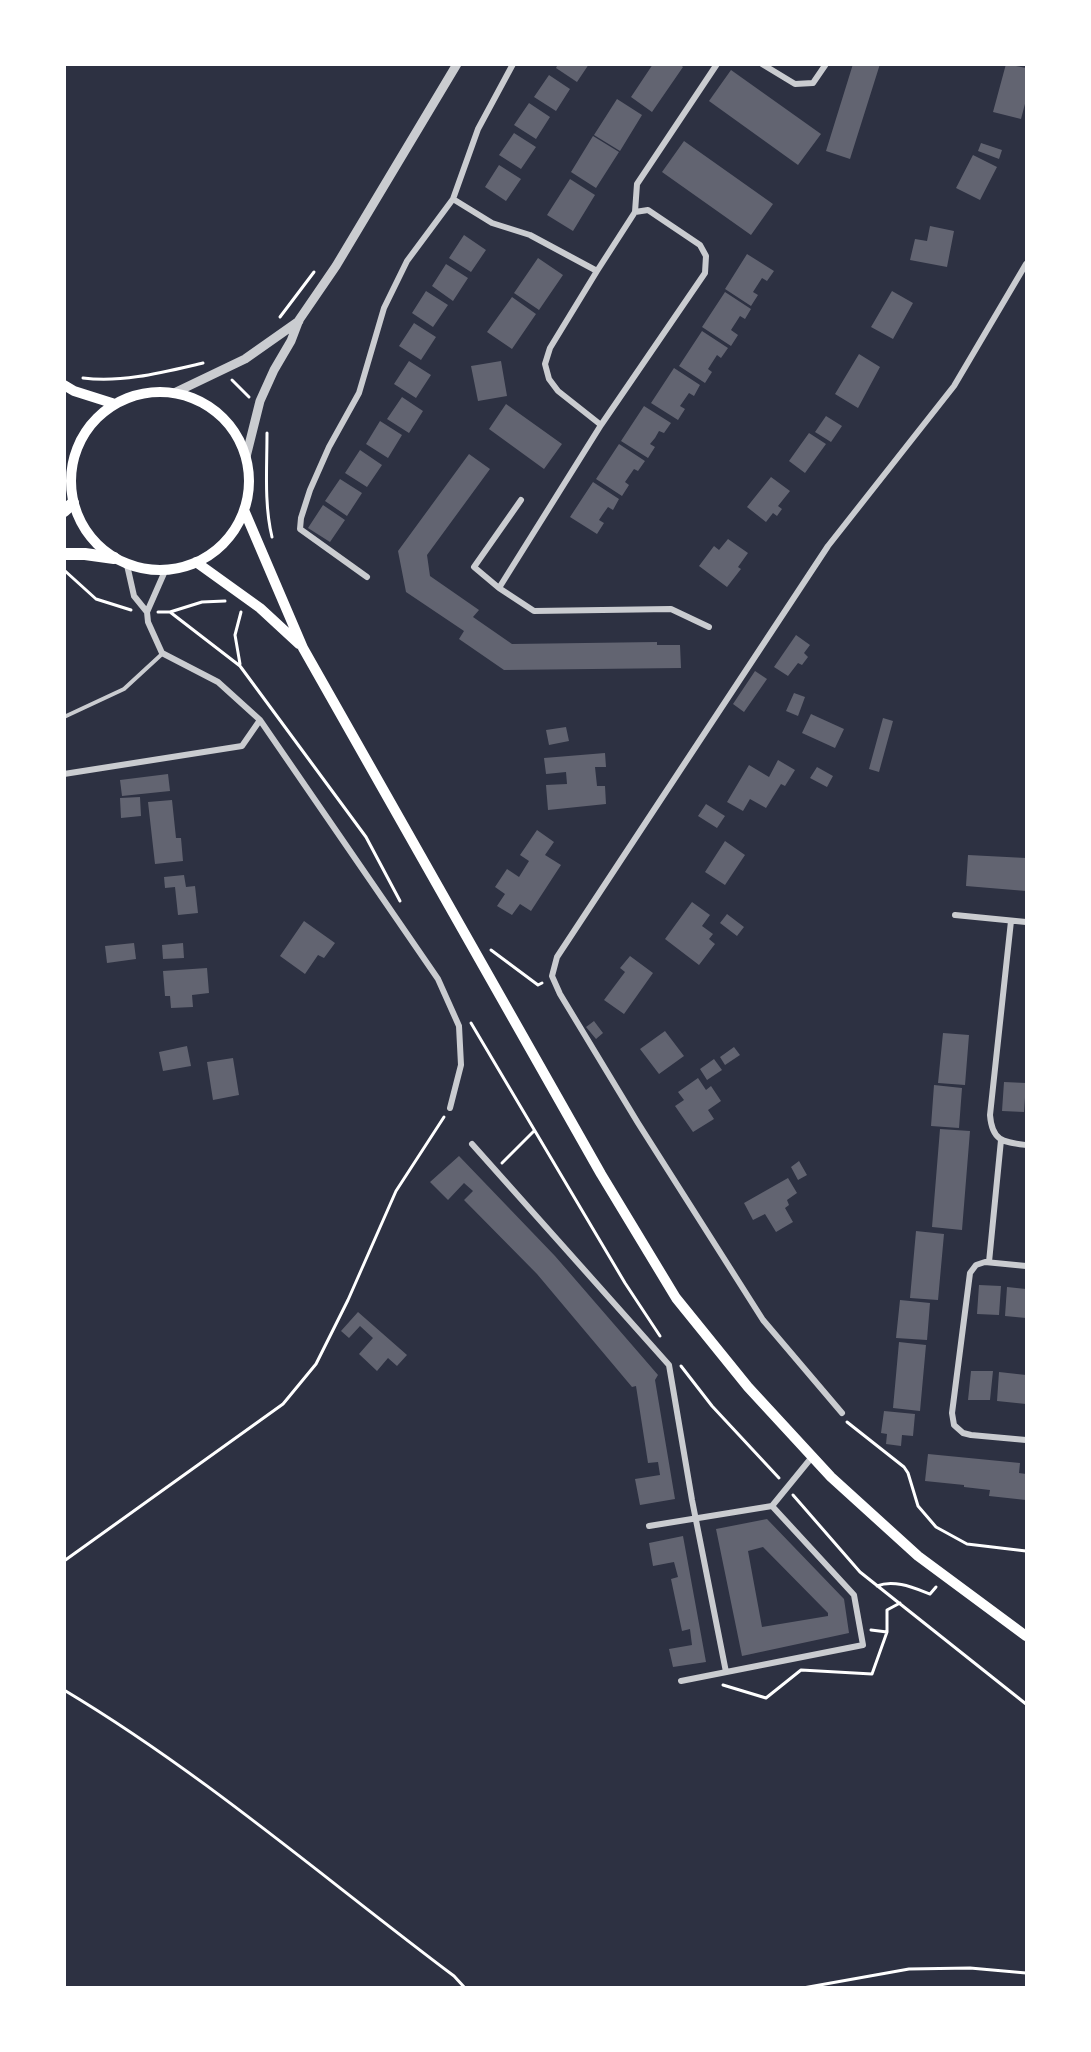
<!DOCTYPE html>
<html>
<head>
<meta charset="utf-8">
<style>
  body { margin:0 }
  #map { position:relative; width:1091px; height:2052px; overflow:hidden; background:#2d3142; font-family:Cabin,sans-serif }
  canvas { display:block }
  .frame { position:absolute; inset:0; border:66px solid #fff; pointer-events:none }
</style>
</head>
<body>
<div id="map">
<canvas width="1091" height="2052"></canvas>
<div class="frame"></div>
</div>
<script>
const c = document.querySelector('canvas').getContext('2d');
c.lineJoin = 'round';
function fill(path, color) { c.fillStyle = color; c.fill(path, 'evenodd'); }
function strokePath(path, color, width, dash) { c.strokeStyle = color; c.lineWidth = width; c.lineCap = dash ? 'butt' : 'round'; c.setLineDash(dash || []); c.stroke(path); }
fill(new Path2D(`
  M558,64H589L577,82L556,68Z
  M653,64H680L683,67L652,112L631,97Z
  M853,64H880L850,159L826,151Z
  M1006,64L1026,68V100L1021,119L993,112Z
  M731,70L821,134L798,165L709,101Z
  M549,75L570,89L556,111L534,97Z
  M617,99L642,115L620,151L594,135Z
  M529,103L550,117L536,139L514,125Z
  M514,133L536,147L521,169L499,155Z
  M593,136L619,152L596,188L571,172Z
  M684,141L773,204L751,235L662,172Z
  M981,143L1002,150L999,159L978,151Z
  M973,155L997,167L980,200L956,188Z
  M499,165L521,179L506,201L485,187Z
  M570,179L595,195L573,231L547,215Z
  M930,226L954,231L947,267L910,260L915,239L927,241Z
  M464,235L486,250L471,272L449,258Z
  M747,254L774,271L767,281L762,278L753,292L758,295L751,306L725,289Z
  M538,258L563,275L539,310L514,293Z
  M446,264L468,278L453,301L432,286Z
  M426,291L448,305L433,327L412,313Z
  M892,291L913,303L893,339L871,327Z
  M725,292L751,309L745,319L740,316L731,330L738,335L731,346L702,327Z
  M512,297L536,314L512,349L487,332Z
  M414,323L436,337L421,360L399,346Z
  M702,331L728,348L721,358L717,355L708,369L712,372L705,383L679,366Z
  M859,354L880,367L858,408L835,394Z
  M409,361L431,375L416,398L394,384Z
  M501,361L507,396L478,401L471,366Z
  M674,368L700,385L694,396L689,393L680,406L685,409L678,420L651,403Z
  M402,397L423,411L409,433L387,419Z
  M506,404L562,444L544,469L489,429Z
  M644,406L671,423L664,433L659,431L655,438L650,444L655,447L648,458L621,441Z
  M826,416L842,426L831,442L815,432Z
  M380,421L402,435L388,458L366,444Z
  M809,433L826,444L805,473L789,461Z
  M619,444L645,461L638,471L634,469L625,482L629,485L622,496L596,479Z
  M360,450L382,465L367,487L345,473Z
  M469,454L490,469L427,555L430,576L479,610L473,617L512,644L657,642V645H680L681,668L504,670L459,639L464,631L406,592L398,551Z
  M771,477L790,491L778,506L782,509L777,516L773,513L766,522L747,507Z
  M340,479L362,493L347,516L325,501Z
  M593,482L619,499L613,510L608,507L603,514L599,520L604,523L597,534L570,517Z
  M323,505L345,520L330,542L308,528Z
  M728,539L748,553L738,567L741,569L727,587L699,566L714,546L719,550Z
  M796,635L810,645L804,653L808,657L802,665L798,663L788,676L774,667Z
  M755,671L767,679L744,712L733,704Z
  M794,693L805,697L798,716L786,711Z
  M811,714L844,729L835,748L802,733Z
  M883,718L893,721L879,772L869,769Z
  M566,727L569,741L549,745L546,730Z
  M605,753L606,767H595L597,786H605L606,804L548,810L546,785L567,784L566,772L546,774L544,758Z
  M778,760L795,770L785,786L781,784L766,808L750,799L743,811L727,802L749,765L769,777Z
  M817,767L833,776L827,787L810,778Z
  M168,774L170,791L122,796L120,780Z
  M140,797L141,816L121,818L120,798Z
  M172,800L176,838H181L183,861L155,864L148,802Z
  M706,804L725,816L717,828L698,816Z
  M537,830L554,842L545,855L561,865L531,911L520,904L512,915L497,906L505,894L495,887L507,869L519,877L529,861L520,855Z
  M725,841L745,855L725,885L705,872Z
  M968,855L1026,858V891L966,886Z
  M184,875L186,887L195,886L198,913L178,915L175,887L165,888L164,877Z
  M692,902L710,915L702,926L713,934L709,939L715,944L699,965L665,939Z
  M727,914L744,927L737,936L720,923Z
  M304,921L335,943L324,958L318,955L305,974L280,956Z
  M134,943L136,959L107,963L105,946Z
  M183,943L184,958L163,959L162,945Z
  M630,956L653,973L624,1014L604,1000L625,972L620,968Z
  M207,968L209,993L192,995L193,1007L171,1008L170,996H165L163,971Z
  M594,1021L603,1033L596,1039L586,1027Z
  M665,1031L684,1056L659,1074L640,1049Z
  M943,1033L969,1035L965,1085L938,1083Z
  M187,1046L191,1066L163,1071L159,1052Z
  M734,1047L740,1055L725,1065L720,1057Z
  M233,1058L239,1095L213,1100L207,1062Z
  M714,1059L722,1070L707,1080L700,1069Z
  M698,1078L706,1090L711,1086L721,1101L708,1110L714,1119L693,1132L675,1106L684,1100L678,1092Z
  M1004,1082L1026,1083L1024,1112L1002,1111Z
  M934,1085L962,1088L959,1128L931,1126Z
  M940,1129L970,1131L962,1230L932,1227Z
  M459,1156L555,1256L658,1375L655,1380L675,1499L640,1505L635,1479L660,1475L658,1462L648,1463L636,1386L632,1387L537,1274L464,1200L473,1191L464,1183L448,1200L430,1182Z
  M799,1161L807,1175L798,1180L791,1167Z
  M788,1178L797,1193L787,1200L789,1205L785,1208L793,1222L776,1232L765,1214L753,1220L744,1203Z
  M916,1231L944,1234L938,1300L910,1298Z
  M979,1285L1001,1286L999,1315L977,1314Z
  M1007,1287L1026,1289V1318L1005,1316Z
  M900,1300L930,1303L927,1340L896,1338Z
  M358,1312L407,1355L397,1366L388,1358L377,1371L359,1354L373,1338L360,1326L349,1338L341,1331Z
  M899,1342L926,1345L920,1411L893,1408Z
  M971,1371H993L990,1400H968Z
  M999,1372L1026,1375V1404L997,1401Z
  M884,1411L915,1414L913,1436L902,1435L901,1446L886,1444L887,1434L881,1433Z
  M928,1454L1020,1463L1019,1473L1026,1474V1500L989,1496L990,1490L964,1487V1485L925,1481Z
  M767,1519L844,1599L849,1633L742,1656L716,1529ZM763,1547L828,1613V1616L762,1627L748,1551Z
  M683,1536L706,1662L673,1667L669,1649L692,1645L690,1629L682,1631L671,1579L678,1577L674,1562L653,1566L649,1543Z`), '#626471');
strokePath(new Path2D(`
  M280,317L314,272
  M83,378C123,383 164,372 203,363
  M232,380L249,397
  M267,433C267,467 264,504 272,537
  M64,570L96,599L131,610
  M158,612H170L202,602L225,601
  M170,612L240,666L366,837L400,901
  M240,664L235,635L241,612
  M491,950L538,985L542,983
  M471,1023L625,1283L660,1336
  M502,1163L534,1131
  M681,1366L712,1406L779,1478
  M847,1422L904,1467L908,1473L918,1506L936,1527L967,1544L1026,1551
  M793,1495L860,1572L1026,1704
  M64,1561L283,1404L316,1364L348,1300L396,1191L444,1117
  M877,1586C894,1579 914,1588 930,1594L936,1587
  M871,1630L887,1632V1610L900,1603
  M723,1685L766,1698L801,1670L872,1674L887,1632
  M64,1690C203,1773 326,1880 454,1976L465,1988
  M803,1988L909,1969L970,1968L1026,1973`), '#fff', 3);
strokePath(new Path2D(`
  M64,717L124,689L162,654`), '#caccd0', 4);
strokePath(new Path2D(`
  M762,64L795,84L813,83L826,64
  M453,199L492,223L530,235L597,271L635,212L648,210L700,245L706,256L705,273L601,425L499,588
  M635,212L637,184L717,64
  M597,271L550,348L545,364L549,379L558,391L601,425
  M521,500L474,567L499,588L534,611L671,609L709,627
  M127,565L134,596L147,612L148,622L162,653L218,682L260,720L438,979L459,1026L461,1065L450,1108
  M367,577L300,529L301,518L310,490L329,447L359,393L384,308L407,261L453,199L478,129L513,64
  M147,612L165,571
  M64,774L242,746L260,720
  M955,915L1026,922
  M1011,921L990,1115C992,1141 1003,1142 1026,1145
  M472,1144L669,1365L692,1500L726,1672
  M989,1262L1001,1140
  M1026,1266L985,1262L976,1265L970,1273L952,1413L954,1425L963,1433L971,1435L1026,1440
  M842,1413L763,1320L638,1123L560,994L552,976L557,957L828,546L954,386L1026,264
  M772,1506L812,1457
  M649,1526L772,1506L854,1595L863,1645L681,1681`), '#caccd0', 6);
strokePath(new Path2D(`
  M174,393L245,359L299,321
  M246,457L260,401L274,370L291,341L299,320L336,266L457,64`), '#caccd0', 9);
strokePath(new Path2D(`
  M64,385L74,391L115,404
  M71 481a89 89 0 1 1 178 0a89 89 0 1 1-178 0Z
  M244,510L303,648L601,1174L676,1298L748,1387L831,1477L918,1556L1026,1636
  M196,562L260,608L299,644`), '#fff', 10);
strokePath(new Path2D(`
  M64,511L73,503
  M64,554H85L114,558`), '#fff', 12);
</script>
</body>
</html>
